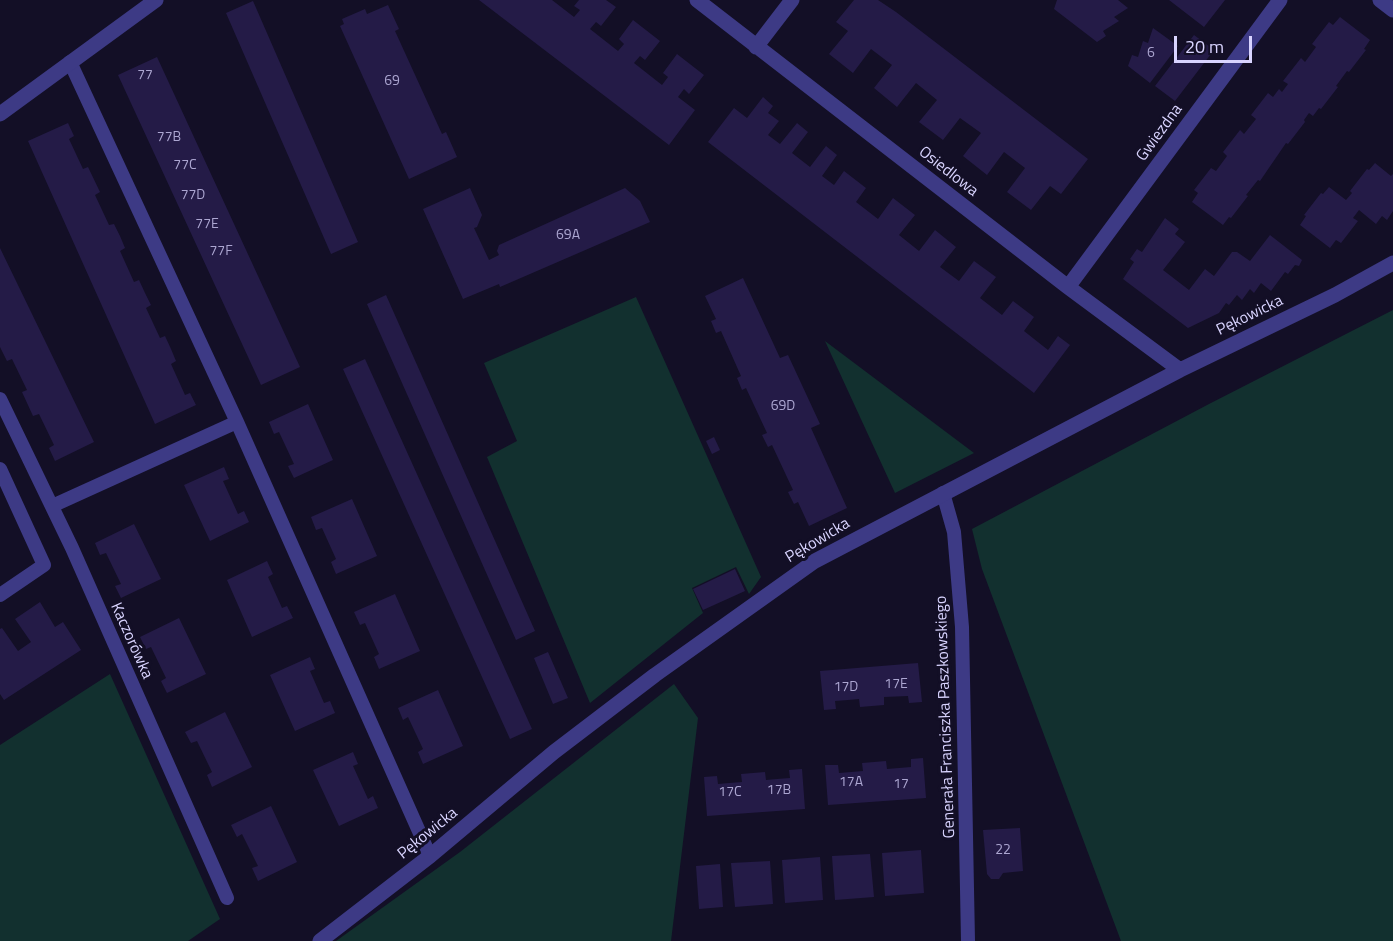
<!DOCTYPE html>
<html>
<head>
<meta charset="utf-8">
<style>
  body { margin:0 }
  #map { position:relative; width:1393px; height:941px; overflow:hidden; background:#130f26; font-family:"Titillium Web",sans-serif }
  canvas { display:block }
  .scale { position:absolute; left:1174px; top:36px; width:78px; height:27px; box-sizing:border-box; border:3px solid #d9d4ff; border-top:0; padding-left:8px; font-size:18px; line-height:21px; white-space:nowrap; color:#d9d4ff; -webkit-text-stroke:4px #130f26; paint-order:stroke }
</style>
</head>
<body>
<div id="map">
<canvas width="1393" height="941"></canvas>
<div class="scale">20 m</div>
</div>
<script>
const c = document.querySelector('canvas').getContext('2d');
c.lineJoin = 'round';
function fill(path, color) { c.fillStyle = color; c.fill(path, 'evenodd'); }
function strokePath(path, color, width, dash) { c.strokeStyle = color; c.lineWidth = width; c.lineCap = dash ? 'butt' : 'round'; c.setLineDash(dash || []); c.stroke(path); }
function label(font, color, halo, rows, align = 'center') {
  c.font = font + ' "Titillium Web",sans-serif'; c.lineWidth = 6; c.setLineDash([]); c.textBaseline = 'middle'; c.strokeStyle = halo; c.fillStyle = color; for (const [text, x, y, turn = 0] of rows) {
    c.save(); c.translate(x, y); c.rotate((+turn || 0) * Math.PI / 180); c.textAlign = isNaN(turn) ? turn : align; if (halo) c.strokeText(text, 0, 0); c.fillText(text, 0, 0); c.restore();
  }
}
fill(new Path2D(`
  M636,297L761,577L749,594L736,567L692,588L703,613L590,703L487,457L517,441L484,363Z
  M1393,310V941H1121L982,569L972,529L1209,404Z
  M825,341L974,453L895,493Z
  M110,674L220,919L188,941H0V745Z
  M674,684L698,718L671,941H336L460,852Z`), '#12302f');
fill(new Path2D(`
  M479,0H552L574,17L580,10L574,6L579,0H606L616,7L601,26L596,22L590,29L618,51L624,44L619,39L633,20L660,41L645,60L640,56L634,63L662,85L668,77L663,73L677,54L704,75L689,94L684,89L678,97L695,110L669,145Z
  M854,0H878L896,12L1088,159L1061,194L1050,186L1031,210L1007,192L1025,168L1004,152L987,175L963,156L981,133L960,118L943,140L919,122L937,100L916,83L897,107L874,88L892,65L871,49L853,73L829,54L848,31L836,22Z
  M1057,0H1118L1128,8L1114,17L1119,21L1103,31L1106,36L1097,42L1054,9Z
  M1169,0H1225L1204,27Z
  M253,1L358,242L331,254L226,13Z
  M388,5L399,29L395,31L442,134L446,132L457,157L409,179L340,26L344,24L342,19L365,9L367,14Z
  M1340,17L1370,40L1364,49L1366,50L1349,72L1347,71L1336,86L1338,87L1321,109L1319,108L1313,116L1309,113L1304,120L1305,122L1288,144L1286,143L1260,181L1258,180L1246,195L1248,196L1231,218L1229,217L1223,225L1192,202L1198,193L1194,190L1211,168L1216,171L1227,156L1223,152L1240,130L1244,134L1256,119L1251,115L1268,93L1273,97L1279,89L1282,92L1288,84L1283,81L1301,58L1305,62L1316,47L1312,44L1329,22L1333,25Z
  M1153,28L1178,46L1150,83L1128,66L1132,55L1138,57L1143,41L1148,43Z
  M1194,35L1214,50L1175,101L1155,86Z
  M157,57L300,367L261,385L118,75Z
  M763,97L773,106L768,113L779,121L768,135L780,144L797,123L808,132L792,153L810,167L826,146L837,155L822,176L834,185L844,171L866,188L856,202L878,219L893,198L915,215L899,235L919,251L935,230L956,247L940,267L959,281L974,261L996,277L980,298L1002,315L1013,301L1034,317L1024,331L1048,350L1058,336L1070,345L1034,393L708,142L734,108L747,118Z
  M68,123L74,136L69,139L83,169L88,167L100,192L95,195L109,225L114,224L120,236L125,248L120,251L134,282L139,280L145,293L151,305L146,308L160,338L165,336L171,349L176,361L171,364L185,395L190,393L196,405L155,424L28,141Z
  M1375,163L1391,176L1393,174V211L1387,220L1382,216L1376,224L1359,210L1353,218L1358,221L1341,243L1336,240L1330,248L1300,225L1306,216L1304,215L1321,193L1323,194L1329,187L1346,200L1352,193L1350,191L1367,169L1369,170Z
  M470,188L482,215L477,227L474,228L489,260L499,255L497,251L499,245L625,188L640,201L650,222L500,287L499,284L463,299L423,209Z
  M1165,218L1179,229L1175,234L1185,242L1163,270L1189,290L1205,269L1214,276L1232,252H1237L1250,261L1270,235L1302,260L1299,266L1295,265L1288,274L1285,272L1271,291L1261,283L1254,293L1250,289L1242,300L1237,295L1229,305L1226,303L1219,313L1188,328L1123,279L1134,262L1130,259L1137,249L1142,252Z
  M0,248L94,442L55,461L49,448L54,445L39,414L33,416L22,392L27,390L12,359L7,361L0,347Z
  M743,278L780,358L788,355L820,424L811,428L847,508L809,526L798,502L794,504L788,492L793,490L772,445L768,447L762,435L767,433L746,388L742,390L737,378L741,376L721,331L716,333L711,321L716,319L705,296Z
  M386,295L535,631L516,640L367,304Z
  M365,359L532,729L510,739L343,369Z
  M308,404L333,460L294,478L288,466L294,464L279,432L274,434L269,422Z
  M714,437L720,450L712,454L706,441Z
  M224,467L229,479L223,481L238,514L244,511L249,522L210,541L184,485Z
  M352,499L377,556L336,574L331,562L336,559L322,528L316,530L311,517Z
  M134,524L161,579L121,598L115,586L121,584L106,553L100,555L95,543Z
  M267,561L273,574L268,577L282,608L287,606L293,618L252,637L227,580Z
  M735,569L745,591L703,610L693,589Z
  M395,594L420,651L379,669L374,657L379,654L365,623L360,625L354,612Z
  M40,602L55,627L63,622L81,650L4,700L0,694V629L2,628L18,651L31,642L15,619Z
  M179,618L206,674L167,693L161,681L166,678L151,647L146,649L140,637Z
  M548,652L568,698L553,704L534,658Z
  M310,657L315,669L310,671L324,703L330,701L335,713L295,731L270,675Z
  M918,663L922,702L909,703L908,696L884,697V705L860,707L859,699L848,700L835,701L836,709L824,710L820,671Z
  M438,690L463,746L423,764L418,752L423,749L408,717L403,720L398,708Z
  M225,712L252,767L212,787L207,775L212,772L197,741L191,743L185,732Z
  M353,752L358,764L353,766L368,799L373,796L378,808L339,826L313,770Z
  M923,758L926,798L828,805L825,765H838L839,773L863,771L862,763L886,761L887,769L911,767V759Z
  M802,769L805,809L707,816L704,777L717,776L718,784L729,783L742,782L741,774L765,772L766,780L777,779L790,778L789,770Z
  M271,806L297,862L258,881L252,868L258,866L242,834L237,837L231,825Z
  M1020,828L1023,871L1003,873L999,879H991L987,874L983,830Z
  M921,850L924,893L885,896L882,853Z
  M870,854L874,897L835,900L832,856Z
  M820,857L823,900L785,903L782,860Z
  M770,861L773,904L735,907L731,863Z
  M720,864L723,907L699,909L696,866Z`), '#241b47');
strokePath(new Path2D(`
  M70,62L237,422L430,856
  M0,399L72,548L227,898
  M0,469L44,565L0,595
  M943,493L954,532L962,627L968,941
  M52,506L237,422`), '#3d3a85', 14);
strokePath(new Path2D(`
  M697,0L1068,287L1180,370
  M1380,0L1393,10
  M756,47L792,0
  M0,114L156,0
  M1068,287L1280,0
  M320,941L430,856L554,752L655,675L815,561L1180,370L1335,295L1393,263`), '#3d3a85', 15);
label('14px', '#aca6d1', null, [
  ["6",1151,54],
  ["77",145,76],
  ["69",392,82],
  ["77B",169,138],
  ["77C",185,166],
  ["77D",193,196],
  ["77E",207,225],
  ["69A",568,236],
  ["77F",221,252],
  ["69D",783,407],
  ["17E",896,685],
  ["17D",846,688],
  ["17A",851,783],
  ["17",901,785],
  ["17B",779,791],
  ["17C",730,793],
  ["22",1003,851]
]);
label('16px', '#d9d4ff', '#130f26', [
  ["Gwiezdna",1160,133,-54],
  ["Osiedlowa",948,172,38],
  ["Pękowicka",1250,316,-26],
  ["Pękowicka",818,541,-31],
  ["Kaczorówka",131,641,66],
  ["Generała Franciszka Paszkowskiego",946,717,-92],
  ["Pękowicka",428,834,-39]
]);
</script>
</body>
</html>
